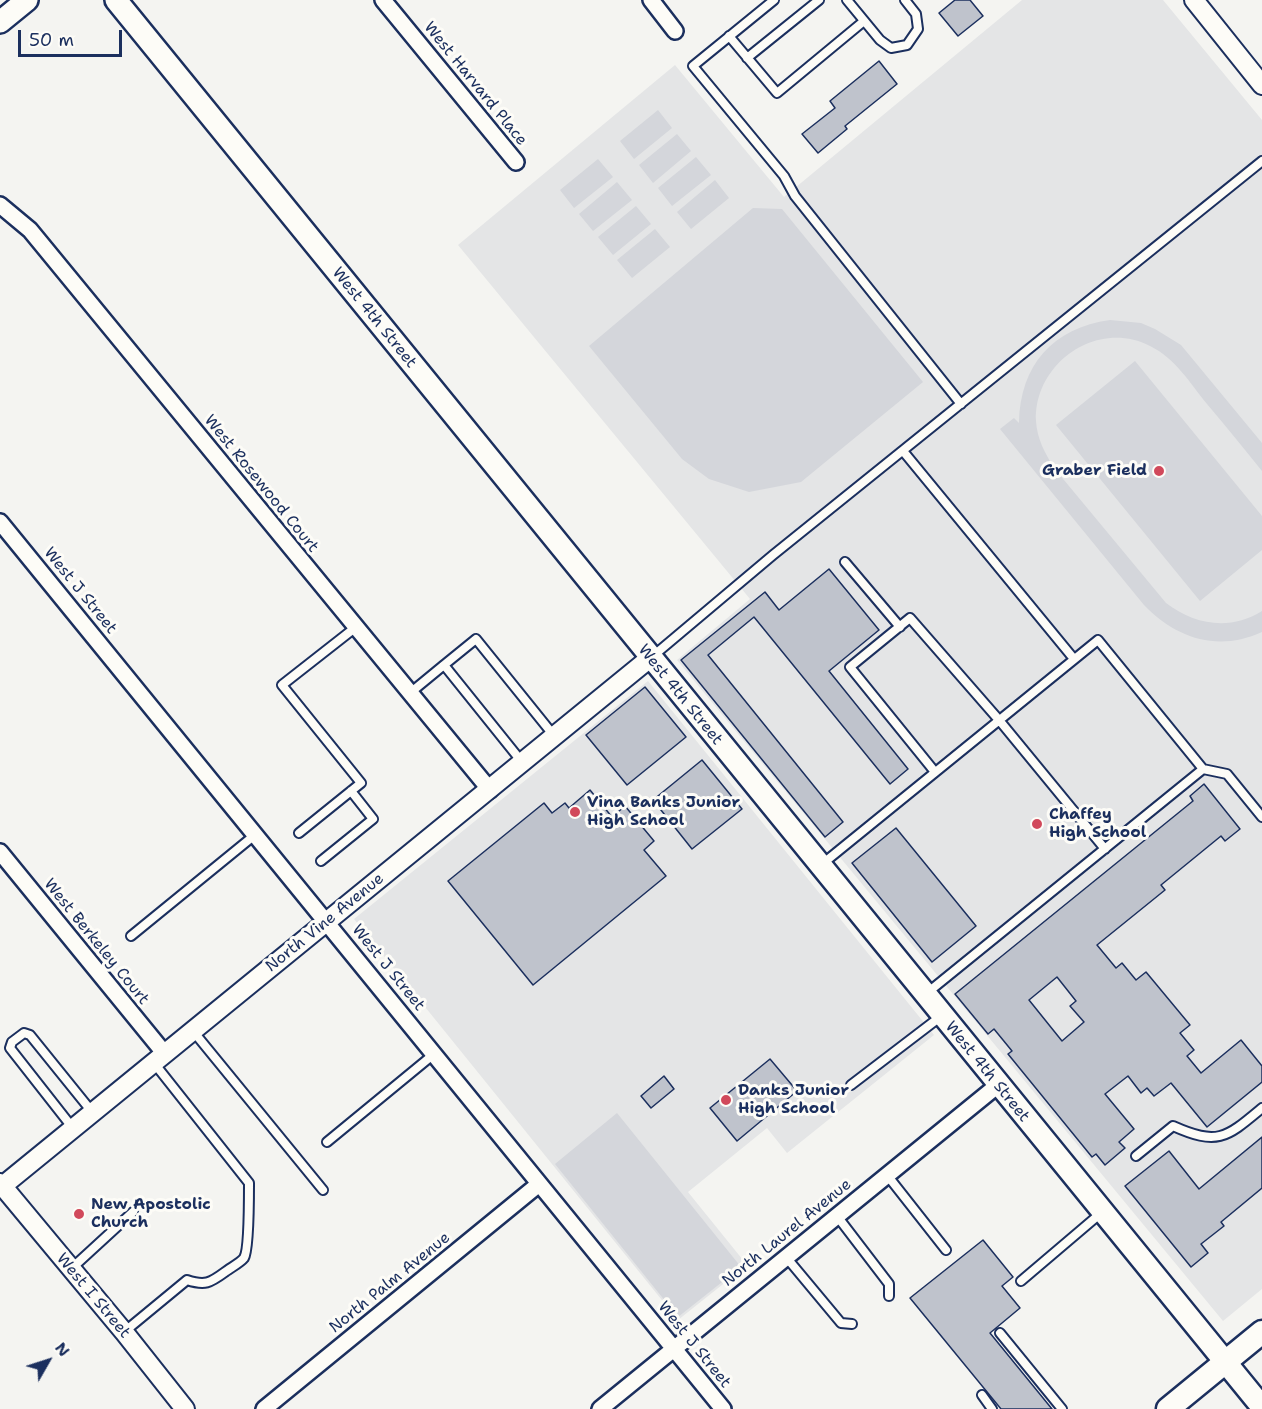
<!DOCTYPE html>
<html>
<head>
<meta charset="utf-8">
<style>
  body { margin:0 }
  #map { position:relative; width:1262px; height:1409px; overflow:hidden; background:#f4f4f1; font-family:"Shantell Sans",sans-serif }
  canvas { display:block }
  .north { position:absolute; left:18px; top:1331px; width:60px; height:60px; -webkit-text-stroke:4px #fdfcf7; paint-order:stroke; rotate:51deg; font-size:16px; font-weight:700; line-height:24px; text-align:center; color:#1b2f5e }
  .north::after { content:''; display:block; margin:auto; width:21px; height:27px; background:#1b2f5e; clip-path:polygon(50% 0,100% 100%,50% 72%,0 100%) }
  .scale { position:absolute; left:18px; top:30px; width:104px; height:27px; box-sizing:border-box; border:3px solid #1b2f5e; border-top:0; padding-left:8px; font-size:18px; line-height:21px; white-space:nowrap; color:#1b2f5e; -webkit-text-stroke:4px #fdfcf7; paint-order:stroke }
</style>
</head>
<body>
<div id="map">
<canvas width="1262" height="1409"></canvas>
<div class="north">N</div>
<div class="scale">50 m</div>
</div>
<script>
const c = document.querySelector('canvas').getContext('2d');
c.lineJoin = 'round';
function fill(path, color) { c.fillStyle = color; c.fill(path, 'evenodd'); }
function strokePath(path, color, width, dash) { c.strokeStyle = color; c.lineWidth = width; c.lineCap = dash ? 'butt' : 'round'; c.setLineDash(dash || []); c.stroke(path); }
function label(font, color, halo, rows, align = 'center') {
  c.font = font + ' "Shantell Sans",sans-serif'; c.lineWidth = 6; c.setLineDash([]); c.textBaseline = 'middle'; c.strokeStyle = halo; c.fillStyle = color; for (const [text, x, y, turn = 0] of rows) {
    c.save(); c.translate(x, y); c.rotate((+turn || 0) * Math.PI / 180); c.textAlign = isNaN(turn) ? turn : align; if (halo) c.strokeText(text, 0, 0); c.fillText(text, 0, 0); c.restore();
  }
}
fill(new Path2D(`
  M1022,0H1163L1262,120V1289L1223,1321L677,660L750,599L458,245L675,65L784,197Z
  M648,681L934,1035L787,1153L767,1128L688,1192L747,1265L678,1320L354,919Z`), '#e4e5e6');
fill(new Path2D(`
  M658,110L672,128L634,159L620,141Z
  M677,134L691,151L653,183L639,165Z
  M696,157L711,175L672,206L658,188Z
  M598,159L613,177L574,208L560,190Z
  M715,180L729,198L691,229L677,212Z
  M617,182L632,200L593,231L579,214Z
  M636,206L651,224L613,255L598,237Z
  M753,208L782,209L923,382L801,482L749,492L709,479L682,459L589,346Z
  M655,229L670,247L632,278L617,260Z
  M1110,320L1141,323L1155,329L1181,345L1262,443V471C1244,449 1226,426 1207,404C1190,383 1175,358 1150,346C1097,319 1034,363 1036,421C1037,439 1045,453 1054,468L1166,603C1195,625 1230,631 1262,611V632C1218,652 1177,639 1144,605L1000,429L1014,418L1019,423C1020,365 1053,328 1110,320Z
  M1135,361L1262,516V550L1200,601L1056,425Z
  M617,1113L741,1267L678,1317L555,1164Z`), '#d4d6db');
const building = new Path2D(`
  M955,0H970L983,16L958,36L939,13Z
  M879,61L897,84L845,126L847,129L818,153L802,134L835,108L830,101Z
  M829,569L879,630L829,671L908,769L890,784L754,617L708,655L843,822L825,837L681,660L765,592L779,610Z
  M645,687L686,737L627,785L586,735Z
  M702,760L742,809L692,849L653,800Z
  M1204,784L1240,829L1225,841L1221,836L1161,885L1165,890L1097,945L1116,968L1122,963L1136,980L1146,972L1190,1025L1180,1033L1194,1050L1187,1056L1201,1073L1241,1040L1262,1066V1082L1207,1127L1171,1083L1154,1096L1147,1088L1141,1093L1128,1076L1105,1094L1134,1129L1119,1142L1125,1148L1105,1165L1096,1154L1092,1157L1008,1054L1012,1051L994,1029L988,1034L955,994L1193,801L1190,796ZM1057,977L1076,1001L1070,1006L1084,1022L1062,1041L1029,1000Z
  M590,790L612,817L625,806L654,841L644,850L666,876L533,985L448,881L544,803L552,813L565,803L569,808Z
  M896,828L976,926L932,962L852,863Z
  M770,1059L797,1091L737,1141L710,1108Z
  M664,1076L674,1089L651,1108L641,1096Z
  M1262,1137V1188L1221,1222L1224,1226L1201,1244L1208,1253L1191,1267L1125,1186L1169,1151L1199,1189Z
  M983,1240L1013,1277L1002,1286L1020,1308L990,1333L1052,1409H1001L910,1298Z`);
fill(building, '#bfc3cc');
strokePath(building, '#1b2f5e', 1.5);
const service = new Path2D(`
  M774,0L693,66L784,176L795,196L961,404
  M847,0L880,40L891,48L907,45L918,29L916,14L905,0
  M729,36L777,93L864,21
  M747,58L819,0
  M903,451L1074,659
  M845,562L900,627
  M653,656L773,555L1262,161
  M410,693L444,665
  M522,762L444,665L476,639L555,737
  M1203,769L1227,774L1262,817
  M935,772L850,667L910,618L999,720L1105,849
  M299,833L361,783L282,685L356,627
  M321,861L373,819L351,791
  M821,865L1098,640L1203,769L927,993
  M131,936L256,834
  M193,1031L323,1190
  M851,1085L940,1017
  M72,1127L10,1048L12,1042L24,1033L30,1035L93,1113
  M327,1142L434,1054
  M1136,1156L1173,1126C1218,1146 1226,1138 1262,1108
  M887,1175L946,1250
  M837,1216L889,1284V1296
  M786,1257L841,1323L852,1324
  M72,1268L133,1212
  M1021,1281L1101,1213
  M124,1332L187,1280C205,1286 210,1283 225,1272C230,1268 240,1263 244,1258C249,1250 249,1196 249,1183L154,1063
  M1000,1333L1062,1409
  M982,1395L992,1409`);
const minor = new Path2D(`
  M383,0L516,162
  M651,0L675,31
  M0,205L30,230L490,790
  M0,522L723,1409
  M0,852L165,1054
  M264,1409L539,1184
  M600,1409L998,1085`);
const tertiary = new Path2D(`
  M1194,0L1262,85
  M0,1183L124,1332L185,1409
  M0,1188L650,658`);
const secondary = new Path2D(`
  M116,0L1262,1407
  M0,22L27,0`);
const primary = new Path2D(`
  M1168,1409L1262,1332`);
strokePath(service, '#1b2f5e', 12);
strokePath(minor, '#1b2f5e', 20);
strokePath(tertiary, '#1b2f5e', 22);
strokePath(secondary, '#1b2f5e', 26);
strokePath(primary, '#1b2f5e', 27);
strokePath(service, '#fdfcf7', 8);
strokePath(minor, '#fdfcf7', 15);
strokePath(tertiary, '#fdfcf7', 18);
strokePath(secondary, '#fdfcf7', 21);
strokePath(primary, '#fdfcf7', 22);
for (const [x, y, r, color] of [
  [1159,471,6,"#d1495b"],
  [575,812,6,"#d1495b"],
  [1037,824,6,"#d1495b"],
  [726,1100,6,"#d1495b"],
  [79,1214,6,"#d1495b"]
]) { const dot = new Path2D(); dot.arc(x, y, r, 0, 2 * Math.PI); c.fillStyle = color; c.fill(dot); strokePath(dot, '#fdfcf7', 2); }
label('16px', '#1b2f5e', '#fdfcf7', [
  ["West Harvard Place",475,84,51],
  ["West 4th Street",374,318,51],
  ["West Rosewood Court",261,484,51],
  ["West J Street",80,591,51],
  ["West 4th Street",680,695,51],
  ["North Vine Avenue",325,923,-39],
  ["West Berkeley Court",96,942,51],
  ["West J Street",388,968,51],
  ["West 4th Street",987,1072,51],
  ["North Laurel Avenue",787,1233,-39],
  ["North Palm Avenue",390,1283,-39],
  ["West I Street",93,1296,50],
  ["West J Street",694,1345,51]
]);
label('bold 16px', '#1b2f5e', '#fdfcf7', [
  ["Graber Field",1147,471,"right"],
  ["Vina Banks Junior",587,803],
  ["High School",587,821],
  ["Chaffey",1049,815],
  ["High School",1049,833],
  ["Danks Junior",738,1091],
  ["High School",738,1109],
  ["New Apostolic",91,1205],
  ["Church",91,1223]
], 'left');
</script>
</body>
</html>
